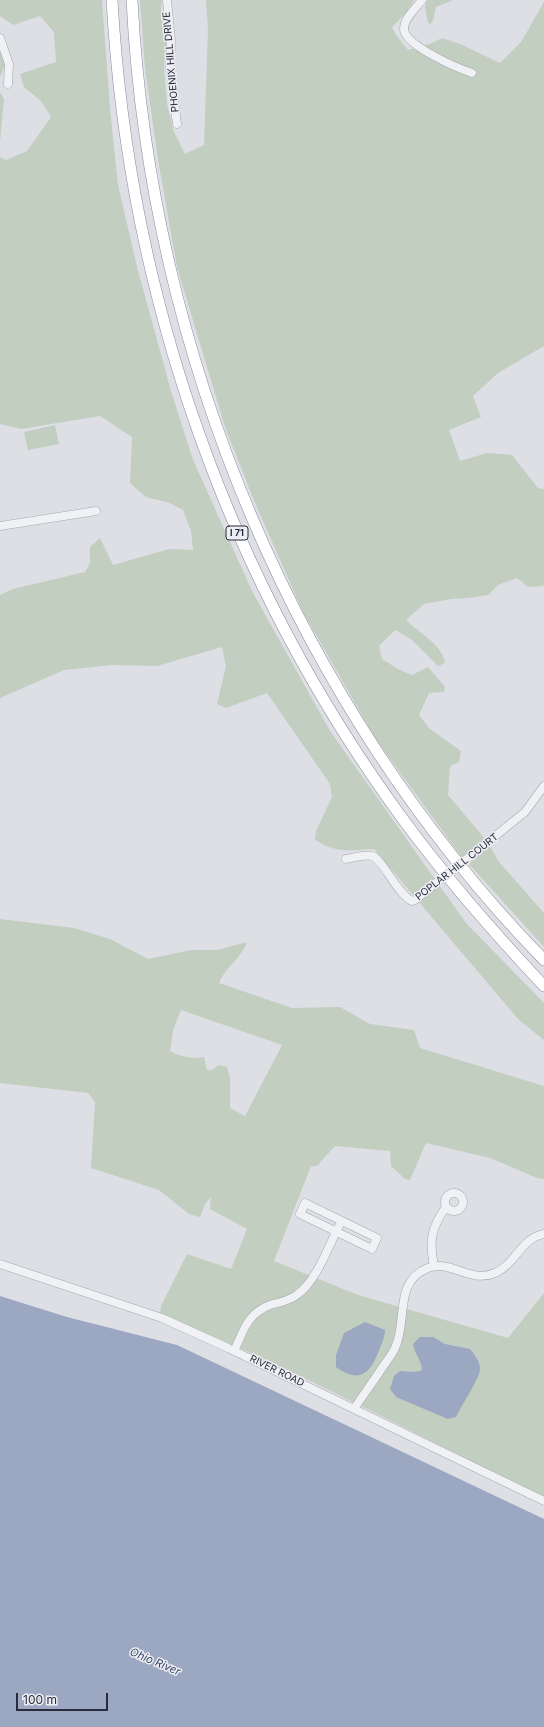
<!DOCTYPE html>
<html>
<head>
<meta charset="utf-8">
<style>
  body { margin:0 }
  #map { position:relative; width:544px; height:1727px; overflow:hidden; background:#dedfe5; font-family:Inter,sans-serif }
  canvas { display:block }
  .scale { position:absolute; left:16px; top:1693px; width:92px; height:18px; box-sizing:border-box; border:2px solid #292c3a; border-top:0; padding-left:5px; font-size:12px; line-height:14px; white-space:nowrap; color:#292c3a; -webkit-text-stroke:3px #edeef3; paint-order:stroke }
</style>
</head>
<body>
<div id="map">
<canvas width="544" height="1727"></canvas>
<div class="scale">100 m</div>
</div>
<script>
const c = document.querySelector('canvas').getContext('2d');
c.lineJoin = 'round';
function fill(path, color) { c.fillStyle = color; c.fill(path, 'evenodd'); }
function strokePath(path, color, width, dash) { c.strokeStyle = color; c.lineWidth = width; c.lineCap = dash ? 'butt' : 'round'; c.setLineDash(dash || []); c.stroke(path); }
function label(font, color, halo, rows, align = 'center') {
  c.font = font + ' Inter,sans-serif'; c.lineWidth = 3; c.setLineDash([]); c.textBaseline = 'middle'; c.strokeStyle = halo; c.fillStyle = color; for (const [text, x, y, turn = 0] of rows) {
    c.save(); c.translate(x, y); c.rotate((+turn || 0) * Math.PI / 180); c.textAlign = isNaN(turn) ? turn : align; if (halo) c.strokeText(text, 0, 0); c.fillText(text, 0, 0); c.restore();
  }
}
fill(new Path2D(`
  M0,0H102L110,109L118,185L137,267L171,391L193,460L253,593L330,731L466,923L544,1003V1040L518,1019L374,849C348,850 339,854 315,840L316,831L332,797L330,784L267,693L226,708L217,704L226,666L222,647L157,666L113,665L64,670L0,698V595L13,589L85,572L90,563V547L100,538L113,565L169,549L193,550L191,531L183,510L170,503L146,497L130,483L132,437L100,416L21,429L0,424V157L6,160L27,151L51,117L41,101L24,87L20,74L56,62L54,32L40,16L13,25L0,16Z
  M140,0H162L161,9L166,44L164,68L167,104L174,132L185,154L204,145L208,30L206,0H414L406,13L392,27L396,35L408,50L430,44L442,38L460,44L500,63L521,42L544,2V346L498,373L473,396L481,417L449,430L460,461L487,453L512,455L538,488L544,489V585L542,586L528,587L517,578L498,585L488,595L468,598L451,599L424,604L406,620C418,632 443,645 445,663L438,666L411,639L395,630L379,646L382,659L398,669L412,675L428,667L445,687L444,692L429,693L419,715L430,729L461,751L459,762L450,766L448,795L486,840L463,859L375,738L303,612L255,503L225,427L177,267L158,160L145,68Z
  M427,0H453L436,7L433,21L430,24L428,23L425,7Z
  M0,48L5,65L0,77Z
  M0,92L4,99L0,142Z
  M55,425L59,444L28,450L24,432Z
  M490,846L499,862L544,913V947L469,864Z
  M0,919L74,928L110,939L148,959L191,950H217L247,942C241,959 227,965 219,983L292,1008L340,1007L370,1024L414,1030L420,1048L544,1086V1179L537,1178L490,1158L426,1143L410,1180L405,1179L391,1166L390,1151L335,1146L317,1166H311L274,1261L358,1295L508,1338L544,1293V1497C418,1436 292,1367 162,1315L160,1313L161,1306L187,1254L231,1269L247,1229L210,1209L211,1197L205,1204L200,1217L189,1214L159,1190L91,1168L95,1102L88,1093L0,1083ZM181,1010L282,1045L245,1116L230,1108V1078L227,1067L219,1065L212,1070H207L204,1057C193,1059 180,1057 170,1051L173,1030Z`), '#c1cec0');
fill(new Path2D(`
  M0,1296L67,1317L177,1345L544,1519V1727H0Z
  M365,1322L385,1330C385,1337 382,1342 380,1348C371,1372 361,1385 336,1367V1355L344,1333Z
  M420,1337H433L445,1344L470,1349C474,1354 480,1361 480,1369C480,1378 461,1406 456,1417L448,1419L396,1397L390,1389L394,1376L400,1371L415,1372L422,1370C422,1361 414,1353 413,1344Z`), '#9ca8c2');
const minor = new Path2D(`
  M167,0L171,41L170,68L177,124
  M422,0C416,8 404,18 404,29C404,45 457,68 472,73
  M0,38L9,64L8,84
  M0,526L96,511
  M473,854L525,812L544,786
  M346,859C354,858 364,854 372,856C383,859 396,893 412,901L415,900L436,883
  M445 1202a9 9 0 1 1 18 0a9 9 0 1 1-18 0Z
  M305,1203L377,1238L372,1249L300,1214Z
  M0,1264L162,1318L228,1348L544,1501
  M434,1266C429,1241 431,1228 446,1207
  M234,1351C244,1330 247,1314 270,1305C280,1302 290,1301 298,1294C317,1280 328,1247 339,1226
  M354,1409C363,1395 373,1382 382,1368C386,1362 392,1355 395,1348C408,1322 393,1281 428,1268C452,1259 469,1284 495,1273C516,1264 521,1238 544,1234`);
const highway = new Path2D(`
  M112,0C129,297 228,582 405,822C448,880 495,934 544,986
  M132,0C150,354 296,705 544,960`);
strokePath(minor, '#a4a6ae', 9);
strokePath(highway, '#878b9a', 12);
strokePath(minor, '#f0f1f4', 8);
strokePath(highway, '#fff', 11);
const minorBridge = new Path2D(`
  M436,883L473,854`);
strokePath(minorBridge, '#a4a6ae', 9, []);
strokePath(minorBridge, '#f0f1f4', 8);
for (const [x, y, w] of [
  [237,533,22]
]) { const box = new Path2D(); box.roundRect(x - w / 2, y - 7, w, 14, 3); c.fillStyle = '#edeef3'; c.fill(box); strokePath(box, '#292c3a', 1); }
label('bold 9px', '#292c3a', null, [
  ["I 71",237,533]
]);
label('10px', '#292c3a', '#edeef3', [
  ["PHOENIX HILL DRIVE",171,62,-95],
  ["POPLAR HILL COURT",457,867,-38],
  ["RIVER ROAD",277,1371,26]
]);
label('italic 11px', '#384669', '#edeef3', [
  ["Ohio River",155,1662,23]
]);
</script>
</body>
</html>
